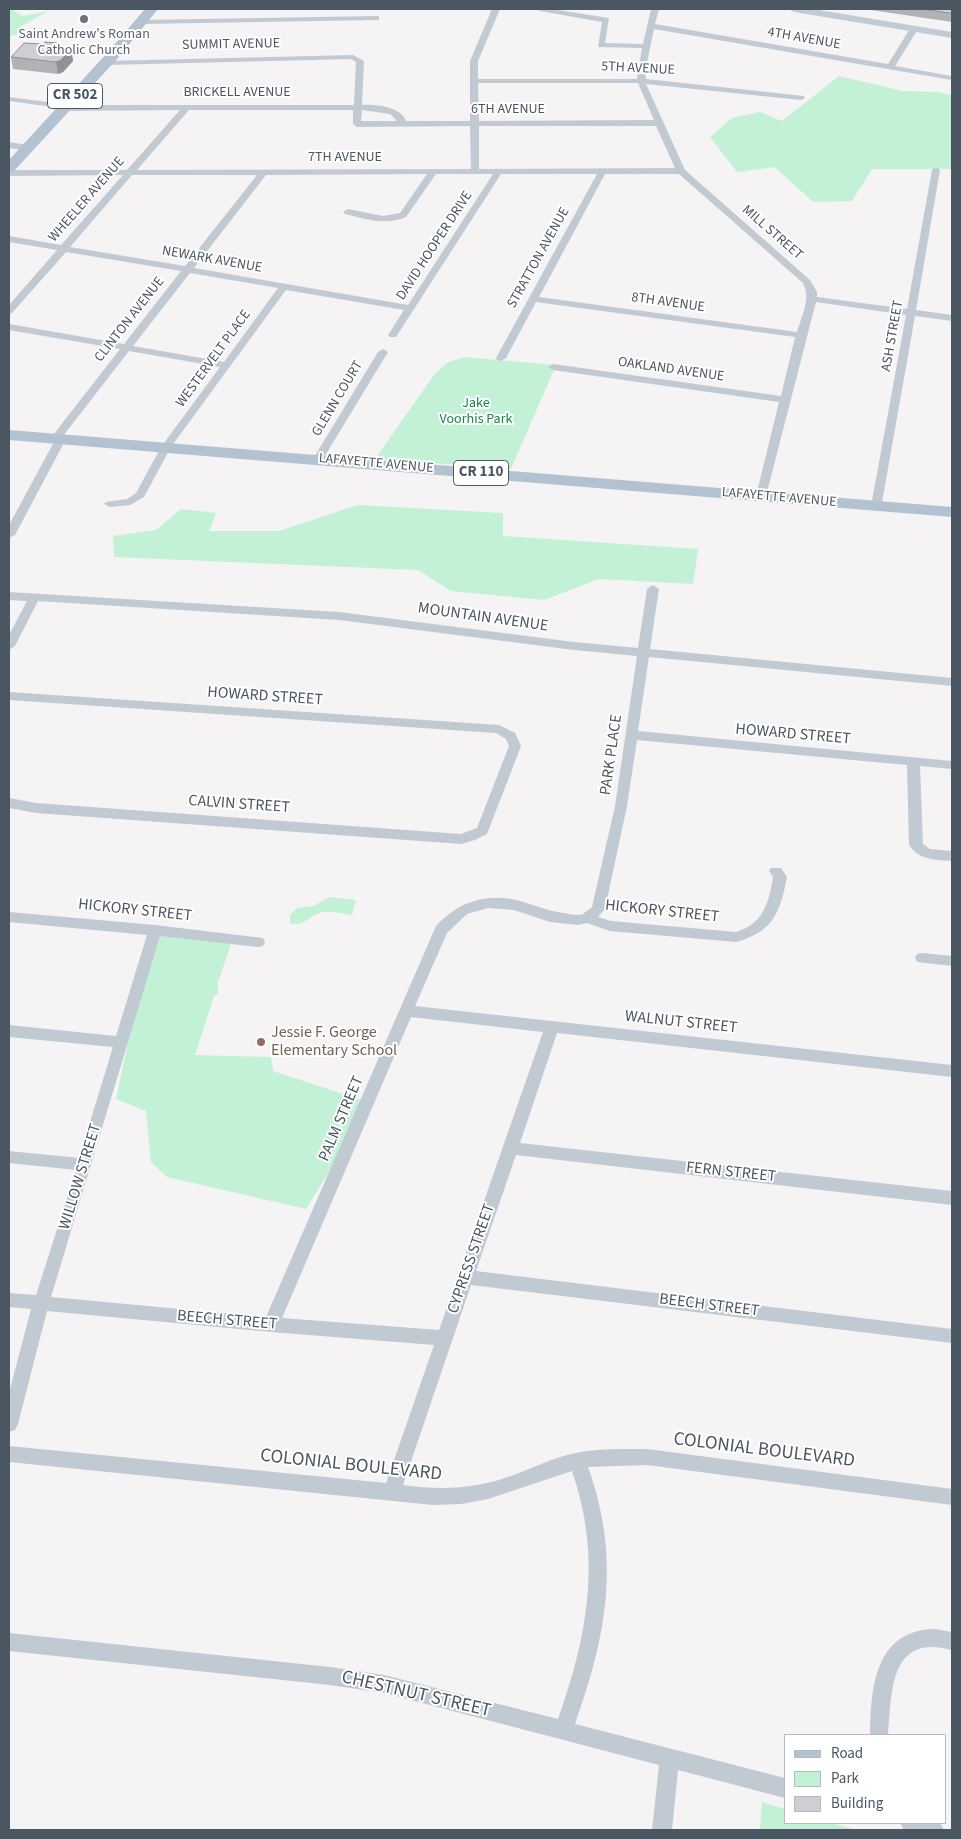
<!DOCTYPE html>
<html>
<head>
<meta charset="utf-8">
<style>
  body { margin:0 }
  #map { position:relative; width:961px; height:1839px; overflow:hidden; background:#f5f3f3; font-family:"Source Sans 3",sans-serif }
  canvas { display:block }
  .frame { position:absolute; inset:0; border:10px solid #4a5661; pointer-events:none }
  .legend { position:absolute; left:784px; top:1734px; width:162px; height:90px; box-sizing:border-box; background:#fff; border:1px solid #b7bbc0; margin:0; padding:6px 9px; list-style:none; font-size:15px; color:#4a5661 }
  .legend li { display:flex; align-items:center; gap:10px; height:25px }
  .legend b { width:25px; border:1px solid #b7bbc0 }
</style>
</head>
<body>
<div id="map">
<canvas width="961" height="1839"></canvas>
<div class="frame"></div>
<ul class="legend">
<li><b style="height:6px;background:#b3c2d1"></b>Road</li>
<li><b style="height:14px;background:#c3f1d5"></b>Park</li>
<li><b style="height:14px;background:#cdcfd5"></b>Building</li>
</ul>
</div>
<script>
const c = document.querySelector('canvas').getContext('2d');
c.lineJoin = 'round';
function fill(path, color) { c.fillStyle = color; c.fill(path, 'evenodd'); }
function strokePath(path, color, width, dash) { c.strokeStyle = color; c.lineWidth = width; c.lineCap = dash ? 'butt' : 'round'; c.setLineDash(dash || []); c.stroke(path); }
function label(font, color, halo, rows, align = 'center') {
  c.font = font + ' "Source Sans 3",sans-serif'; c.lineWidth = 4; c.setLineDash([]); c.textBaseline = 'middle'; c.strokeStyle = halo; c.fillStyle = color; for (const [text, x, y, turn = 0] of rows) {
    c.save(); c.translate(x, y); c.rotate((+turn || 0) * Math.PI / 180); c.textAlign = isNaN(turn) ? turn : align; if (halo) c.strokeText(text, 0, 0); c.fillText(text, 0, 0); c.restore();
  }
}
fill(new Path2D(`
  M13,10L22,16L48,11L20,27L25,33L9,36V11Z
  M839,76L903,91L936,92L952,95V169H872L852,201L813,202L775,167L737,172L710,137L732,118L760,112L782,121Z
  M464,357L556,365L511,469L375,459L434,375L447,363Z
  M358,505L503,513V536L698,549L693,584L599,579L544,600L451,591L418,570L114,557L113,536L156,530L181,509L216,513L209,531H279Z
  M330,897L356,900L352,915C344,914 332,911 324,912C310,913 305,928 290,923V915L297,908L313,906Z
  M156,933L234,936L218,982V994L214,996L195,1055L271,1057L273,1071L371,1103L306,1209L167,1177L151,1162L146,1111L116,1099L139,991Z
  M762,1802L785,1809V1823H831L856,1830H760Z`), '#c3f1d5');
fill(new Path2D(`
  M492,9H500L478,61V79H637L642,48L598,47L602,22L540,11L536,9H552L609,18L605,43L643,44L651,9H659L655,24L888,64L911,27H917L918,29L895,66L952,76V80L654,29L645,72L646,79L804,96L805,98L801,100L646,84L685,170L810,280L817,292V297L907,309L932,170L936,167L940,170L916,310L952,315V321L915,316L881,508L877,509L871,506L906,315L816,302L766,496L761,499L757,498L756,496L779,402L553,370L548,367L553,364L781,396L795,337L536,302L506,358L501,361L497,360L496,358L597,174H501L396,337H390L388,335L404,310L286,290L171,447L144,497L130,505L110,507L104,504L106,502L127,499L136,493L161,447L220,367L129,351L63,436L66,439L15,535L9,538V525L54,442L50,439L120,349L9,330V324L124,344L181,271L66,252L12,313L9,314V305L57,250L9,242V236L61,245L123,175L9,176V170H127L180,110L64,111L60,108L9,101V97L70,105H354L356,62L351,59L106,65L102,63L106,61L353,55L364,61L362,105C375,104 402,107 406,121H470V61ZM478,83H638L654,120L479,121ZM189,110H353V124L357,127L470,126L471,169L137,170ZM362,110L390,114L397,121H361ZM479,126H656L675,168L479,169ZM427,174L400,213L383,216L348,209L343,212L345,214C365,219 386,226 406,217L436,174H493L408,305L194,268L266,175ZM605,174H679L803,283C811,299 802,315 797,332L539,297ZM132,175H257L185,266L70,247ZM190,273L278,288L224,362L133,346Z
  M379,16V20H376L141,24L137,22L141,20Z
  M9,142L28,145L32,148L28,151L9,148Z
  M383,349L388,352L323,459L322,461H314L313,459L378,352Z
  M653,585L659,589L650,649L952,678V686L649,657L638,731L952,761V769L920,766L923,844L930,849L952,851V861C936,860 919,860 909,845L907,765L637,740L627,806L605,909L598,917L611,921L736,932C763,924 769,903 773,877L769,871L771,868H781L787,877C780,913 773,932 736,942L610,931L587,923L578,925L550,922L514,910L488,908L467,914L447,933L415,1006L952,1065V1077L557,1033L520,1143L952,1191V1205L516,1155L476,1271L952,1329V1343L471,1285L403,1485C436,1490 470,1489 502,1479C524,1472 545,1461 567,1455C593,1448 620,1449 647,1449L952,1489V1505L647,1465L588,1467C621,1559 607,1634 575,1724L785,1778V1798L678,1770L672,1830H652L659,1765L384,1693L330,1685L9,1651V1633L330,1667L384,1675L558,1719C588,1635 602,1557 572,1471L488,1499L461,1504L433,1505L9,1462V1446L386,1483L434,1345L271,1332L47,1311L18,1424L15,1430L9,1432V1393L31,1309L9,1307V1293L36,1295L76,1170L9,1163V1151L79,1158L113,1047L9,1037V1025L116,1036L147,935L9,922V912L155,925L263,938L265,942L263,946L258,947L160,936L51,1297L266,1317L436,926C457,903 484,893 516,900C532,904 547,911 564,913C569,914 577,916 583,914C586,912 589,909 592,907L615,806L637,656L574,650L339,620L38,601L15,646L9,650V635L27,601L9,600V592L339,612L574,642L638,648L647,589ZM411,1017L543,1032L439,1330L282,1318Z
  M9,692L499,725L515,733L521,746L487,834L475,840L461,844L36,813L9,808V798L36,803L461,834L477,828L509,746L506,739L496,733L9,700Z
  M922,953L952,956V966L917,962L915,958L917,954Z
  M935,1629L952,1632V1650C889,1633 892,1692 888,1735H870C871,1689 874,1630 935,1629Z
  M900,1823H940L944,1830H904Z`), '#c1cad2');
fill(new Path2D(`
  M788,9H813L952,32V38L794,12Z`), '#c1cbd6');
fill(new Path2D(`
  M145,9H158L117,59L14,171L9,172V160L107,53Z
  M9,430L952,507V517L9,440Z`), '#b3c2d1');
fill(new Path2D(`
  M871,9H952V22L871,10Z
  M58,46L60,47L61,48L71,49L73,61L63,72L58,74L13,69L11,57Z`), '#b0b2b7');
fill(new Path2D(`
  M71,49L73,61L63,72L58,74L56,62Z`), '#909195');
const building = new Path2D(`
  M922,9H952V13Z
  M45,42L57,43L55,46L60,47L59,48L71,49L61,60L56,62L11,57L24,43L43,44Z`);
fill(building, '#cdcfd5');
strokePath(building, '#909195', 1);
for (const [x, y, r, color] of [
  [84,19,5,"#6b7280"],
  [261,1042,5,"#8d6e63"]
]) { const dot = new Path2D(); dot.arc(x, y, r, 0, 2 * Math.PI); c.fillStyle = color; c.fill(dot); strokePath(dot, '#fff', 2); }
label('14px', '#5b616d', '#fff', [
  ["Saint Andrew's Roman",84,35],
  ["Catholic Church",84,51]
]);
label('14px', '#4a5661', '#fff', [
  ["4TH AVENUE",804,39,10],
  ["SUMMIT AVENUE",231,45,-1],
  ["5TH AVENUE",638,69,3],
  ["BRICKELL AVENUE",237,93],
  ["6TH AVENUE",508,110],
  ["7TH AVENUE",345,158],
  ["WHEELER AVENUE",87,200,-49],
  ["MILL STREET",772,233,41],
  ["DAVID HOOPER DRIVE",435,246,-57],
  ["STRATTON AVENUE",539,258,-61],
  ["NEWARK AVENUE",212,260,10],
  ["8TH AVENUE",668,303,8],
  ["CLINTON AVENUE",130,320,-52],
  ["ASH STREET",893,336,-80],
  ["WESTERVELT PLACE",214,359,-54],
  ["OAKLAND AVENUE",671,370,8],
  ["GLENN COURT",338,399,-59],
  ["LAFAYETTE AVENUE",376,464,5],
  ["LAFAYETTE AVENUE",779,498,5]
]);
label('14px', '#17864f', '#fff', [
  ["Jake",476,404],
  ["Voorhis Park",476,420]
]);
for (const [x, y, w] of [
  [75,96,55],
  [481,473,55]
]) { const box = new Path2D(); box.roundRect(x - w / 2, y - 12.5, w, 25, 4); c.fillStyle = '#fff'; c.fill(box); strokePath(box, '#4a5661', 1); }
label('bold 15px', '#4a5661', null, [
  ["CR 502",75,96],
  ["CR 110",481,473]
]);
label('16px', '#4a5661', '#fff', [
  ["MOUNTAIN AVENUE",483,618,8],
  ["HOWARD STREET",265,697,4],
  ["HOWARD STREET",793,735,5],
  ["PARK PLACE",612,755,-82],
  ["CALVIN STREET",239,805,4],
  ["HICKORY STREET",135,911,6],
  ["HICKORY STREET",662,912,6],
  ["WALNUT STREET",681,1023,6],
  ["PALM STREET",342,1119,-67],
  ["FERN STREET",731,1173,6],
  ["WILLOW STREET",81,1177,-73],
  ["CYPRESS STREET",472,1259,-71],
  ["BEECH STREET",709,1306,7],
  ["BEECH STREET",227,1321,5]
]);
label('16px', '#785e54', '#fff', [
  ["Jessie F. George",271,1033],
  ["Elementary School",271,1051]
], 'left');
label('19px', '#4a5661', '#fff', [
  ["COLONIAL BOULEVARD",764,1451,7],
  ["COLONIAL BOULEVARD",351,1466,6],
  ["CHESTNUT STREET",416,1695,13]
]);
</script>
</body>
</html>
